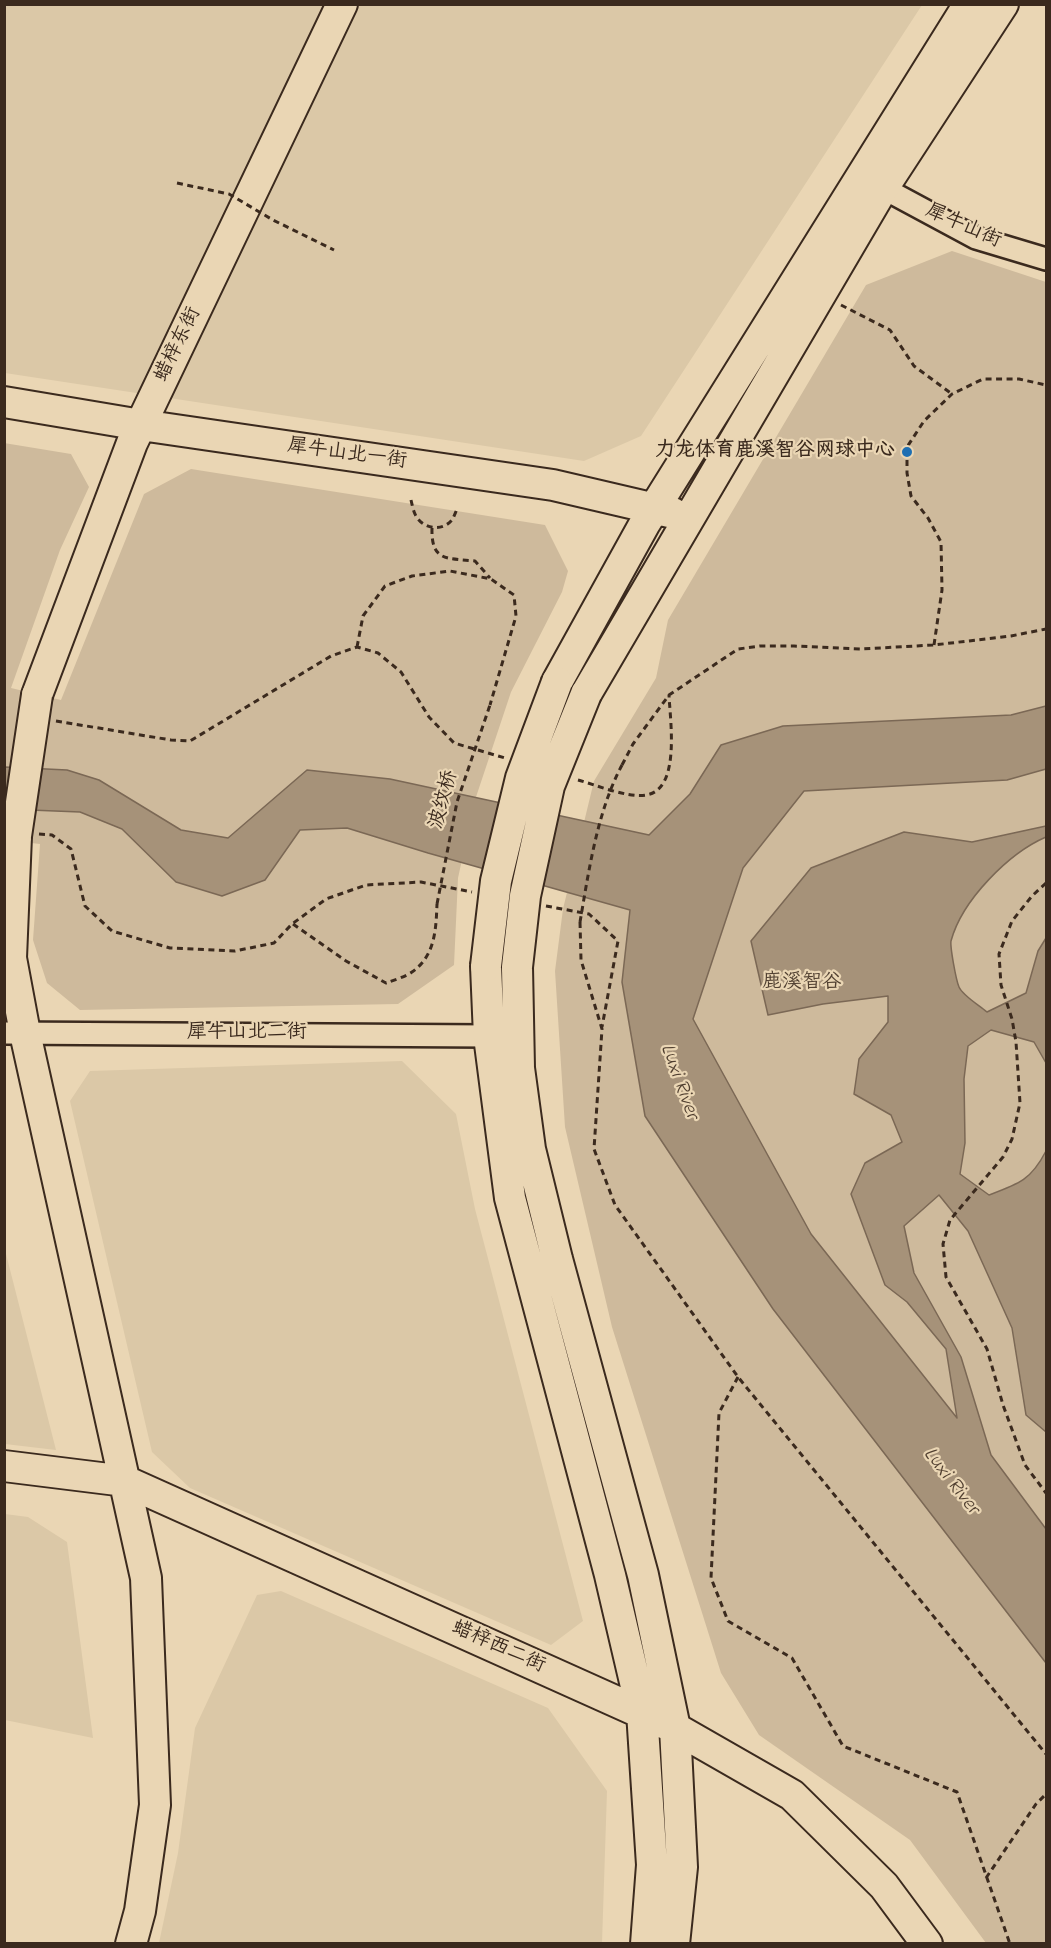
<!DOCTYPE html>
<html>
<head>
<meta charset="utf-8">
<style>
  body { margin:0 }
  #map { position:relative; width:1051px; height:1948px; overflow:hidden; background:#ead6b4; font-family:"Indie Flower",sans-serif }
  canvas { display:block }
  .frame { position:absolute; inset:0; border:6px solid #3b2a1e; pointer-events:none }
</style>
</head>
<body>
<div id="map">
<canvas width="1051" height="1948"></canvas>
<div class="frame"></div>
</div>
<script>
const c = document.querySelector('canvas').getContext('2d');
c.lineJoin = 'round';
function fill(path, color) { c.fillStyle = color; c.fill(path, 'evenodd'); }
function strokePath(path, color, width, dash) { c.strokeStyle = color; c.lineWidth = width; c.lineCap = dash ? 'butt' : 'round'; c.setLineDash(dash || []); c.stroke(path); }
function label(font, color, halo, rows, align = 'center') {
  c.font = font + ' "Indie Flower","LXGW WenKai TC",sans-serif'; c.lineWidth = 4.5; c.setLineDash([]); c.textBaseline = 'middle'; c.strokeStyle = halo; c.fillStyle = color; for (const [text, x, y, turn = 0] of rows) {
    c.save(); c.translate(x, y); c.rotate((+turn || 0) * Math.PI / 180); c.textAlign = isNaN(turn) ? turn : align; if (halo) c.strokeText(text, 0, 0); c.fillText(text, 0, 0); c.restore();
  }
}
fill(new Path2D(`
  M4,5H922L641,436L584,461L5,373Z
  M402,1061L456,1114L475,1209L583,1621L551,1645L190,1488L152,1452L70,1101L90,1071Z
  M5,1250L56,1450L5,1444Z
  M5,1514L28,1517L67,1542L93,1738L5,1720Z
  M281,1591L548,1708L607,1791L602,1943H159L178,1853L195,1728L257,1595Z`), '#dbc8a7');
fill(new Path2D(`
  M952,251L1046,282V1943H986L910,1840L759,1735L721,1673L612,1327L565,1127L555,971L563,909L594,781L656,678L668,620L866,285Z
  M4,443L71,454L89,487L60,550L11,688L61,700L144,494L191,469L545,525L568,571L562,592L511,692L475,800L458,878L454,965L398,1004L80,1010L47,983L33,940L40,844L5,840Z`), '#ceba9c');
const water = new Path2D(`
  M1046,706V769L1007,780L804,791L743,868L693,1019L811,1234L957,1418L946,1349L907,1302L885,1285L851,1194L865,1163L902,1142L891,1115L854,1094L859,1059L888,1022V996L823,1004L768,1015L751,941L811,868L904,832L972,842L1046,826V837C1009,853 962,900 951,941C950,947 956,980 959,987C963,996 979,1005 987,1012L1026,993L1038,951L1046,938V1063L1034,1042L991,1030L968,1046L964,1079L965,1143L960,1174L989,1195C1019,1184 1031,1180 1046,1151V1432L1026,1415L1012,1328L968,1231L939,1195L904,1226L914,1273L961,1357L991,1455L1046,1529V1663L773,1309L645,1116L622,982L630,910L428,853L347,828L300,830L265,880L222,896L176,882L122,829L80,812L5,809V767L67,770L99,780L181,830L228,838L307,770L390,779L649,835L690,794L721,745L783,726L1011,715Z`);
fill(water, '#a69279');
strokePath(water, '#7b6855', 1.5);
const street = new Path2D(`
  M883,188L976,238L1046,259
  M4,1033L489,1036`);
const secondary = new Path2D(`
  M4,402L141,425L553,485L673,513
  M557,682L645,523L969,4
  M586,694L883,188L1003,4
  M37,695L132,443L342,4
  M16,836L11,958L25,1033L146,1578L155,1805L140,1911L131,1944
  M486,966L489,1036L510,1198L610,1575L642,1712L652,1865L646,1944
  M517,967L519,1068L530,1149L557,1259L643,1575L675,1728L682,1867L674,1944
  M4,1466L125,1481L675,1728L792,1795L884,1886L927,1944`);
strokePath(street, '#3b2a1e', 26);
strokePath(secondary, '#3b2a1e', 34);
strokePath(new Path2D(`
  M841,305L890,330L914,366L952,394
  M411,500C412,504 413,510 415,514C421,528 441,533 452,520C454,517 456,511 458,507
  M432,528C431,562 447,558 475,561L490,578
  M934,645L942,590L941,542L928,518L911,496L907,473V447L924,421L952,394L983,379H1019L1046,385
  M357,647L363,616L385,586L412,576L450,571L491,579L514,595L516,616L490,705
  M56,721L171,740L190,741L331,656L357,647L378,653L401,672L429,717L454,743L505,758
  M622,765L633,744L669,695L738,649L760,646H794L860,649L934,645L1011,636L1046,629
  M578,780C596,785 627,798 646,795C681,790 670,720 669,695
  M39,834L52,835L71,849L85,906L112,931L170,948L235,951L274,943L292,924L326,899L366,885L421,882L472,892
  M1046,883L1032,896L1012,921L999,954L1001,985L1012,1019L1016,1042L1020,1103L1012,1139L1003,1157L950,1220L943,1244L946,1277L987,1349L1003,1405L1025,1465L1046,1493
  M546,906L589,914L618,941L602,1027
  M580,922L581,960L602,1029L594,1149L615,1205L738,1377L1046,1754
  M293,924L346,961L386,983C394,980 405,977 412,972C435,956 436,930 437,904
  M738,1377L719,1413L711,1578L728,1621L792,1658L843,1746L957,1792L1010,1944
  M986,1878L1036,1804L1046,1794`), '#3b2a1e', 3, [6, 4.5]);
strokePath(street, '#ead6b4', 21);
strokePath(secondary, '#ead6b4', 30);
const secondaryBridge = new Path2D(`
  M16,836L37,695
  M486,966L496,881L521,778L557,682
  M517,967L525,896L549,786L586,694`);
strokePath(secondaryBridge, '#3b2a1e', 34, []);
strokePath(new Path2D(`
  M177,183L229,194L273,220L334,250
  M437,904L457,802L490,705
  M580,922C589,870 597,812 622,765`), '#3b2a1e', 3, [6, 4.5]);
strokePath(secondaryBridge, '#ead6b4', 30);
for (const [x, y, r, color] of [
  [907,452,6,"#1f6fb2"]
]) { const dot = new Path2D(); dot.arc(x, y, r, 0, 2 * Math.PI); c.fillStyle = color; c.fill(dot); strokePath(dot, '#ead6b4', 2); }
label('20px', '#3b2a1e', '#ead6b4', [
  ["犀牛山街",963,227,24],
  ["蜡梓东街",179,345,-64],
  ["犀牛山北一街",347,455,8],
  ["波纹桥",445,800,-75],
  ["犀牛山北二街",247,1034],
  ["蜡梓西二街",498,1648,24]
]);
label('bold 20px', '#3b2a1e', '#ead6b4', [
  ["力龙体育鹿溪智谷网球中心",895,452]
], 'right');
label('20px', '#514031', '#ead6b4', [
  ["鹿溪智谷",802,984]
]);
label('italic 21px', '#503f30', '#ead6b4', [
  ["Luxi River",678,1082,70],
  ["Luxi River",950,1482,52]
]);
</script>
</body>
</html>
